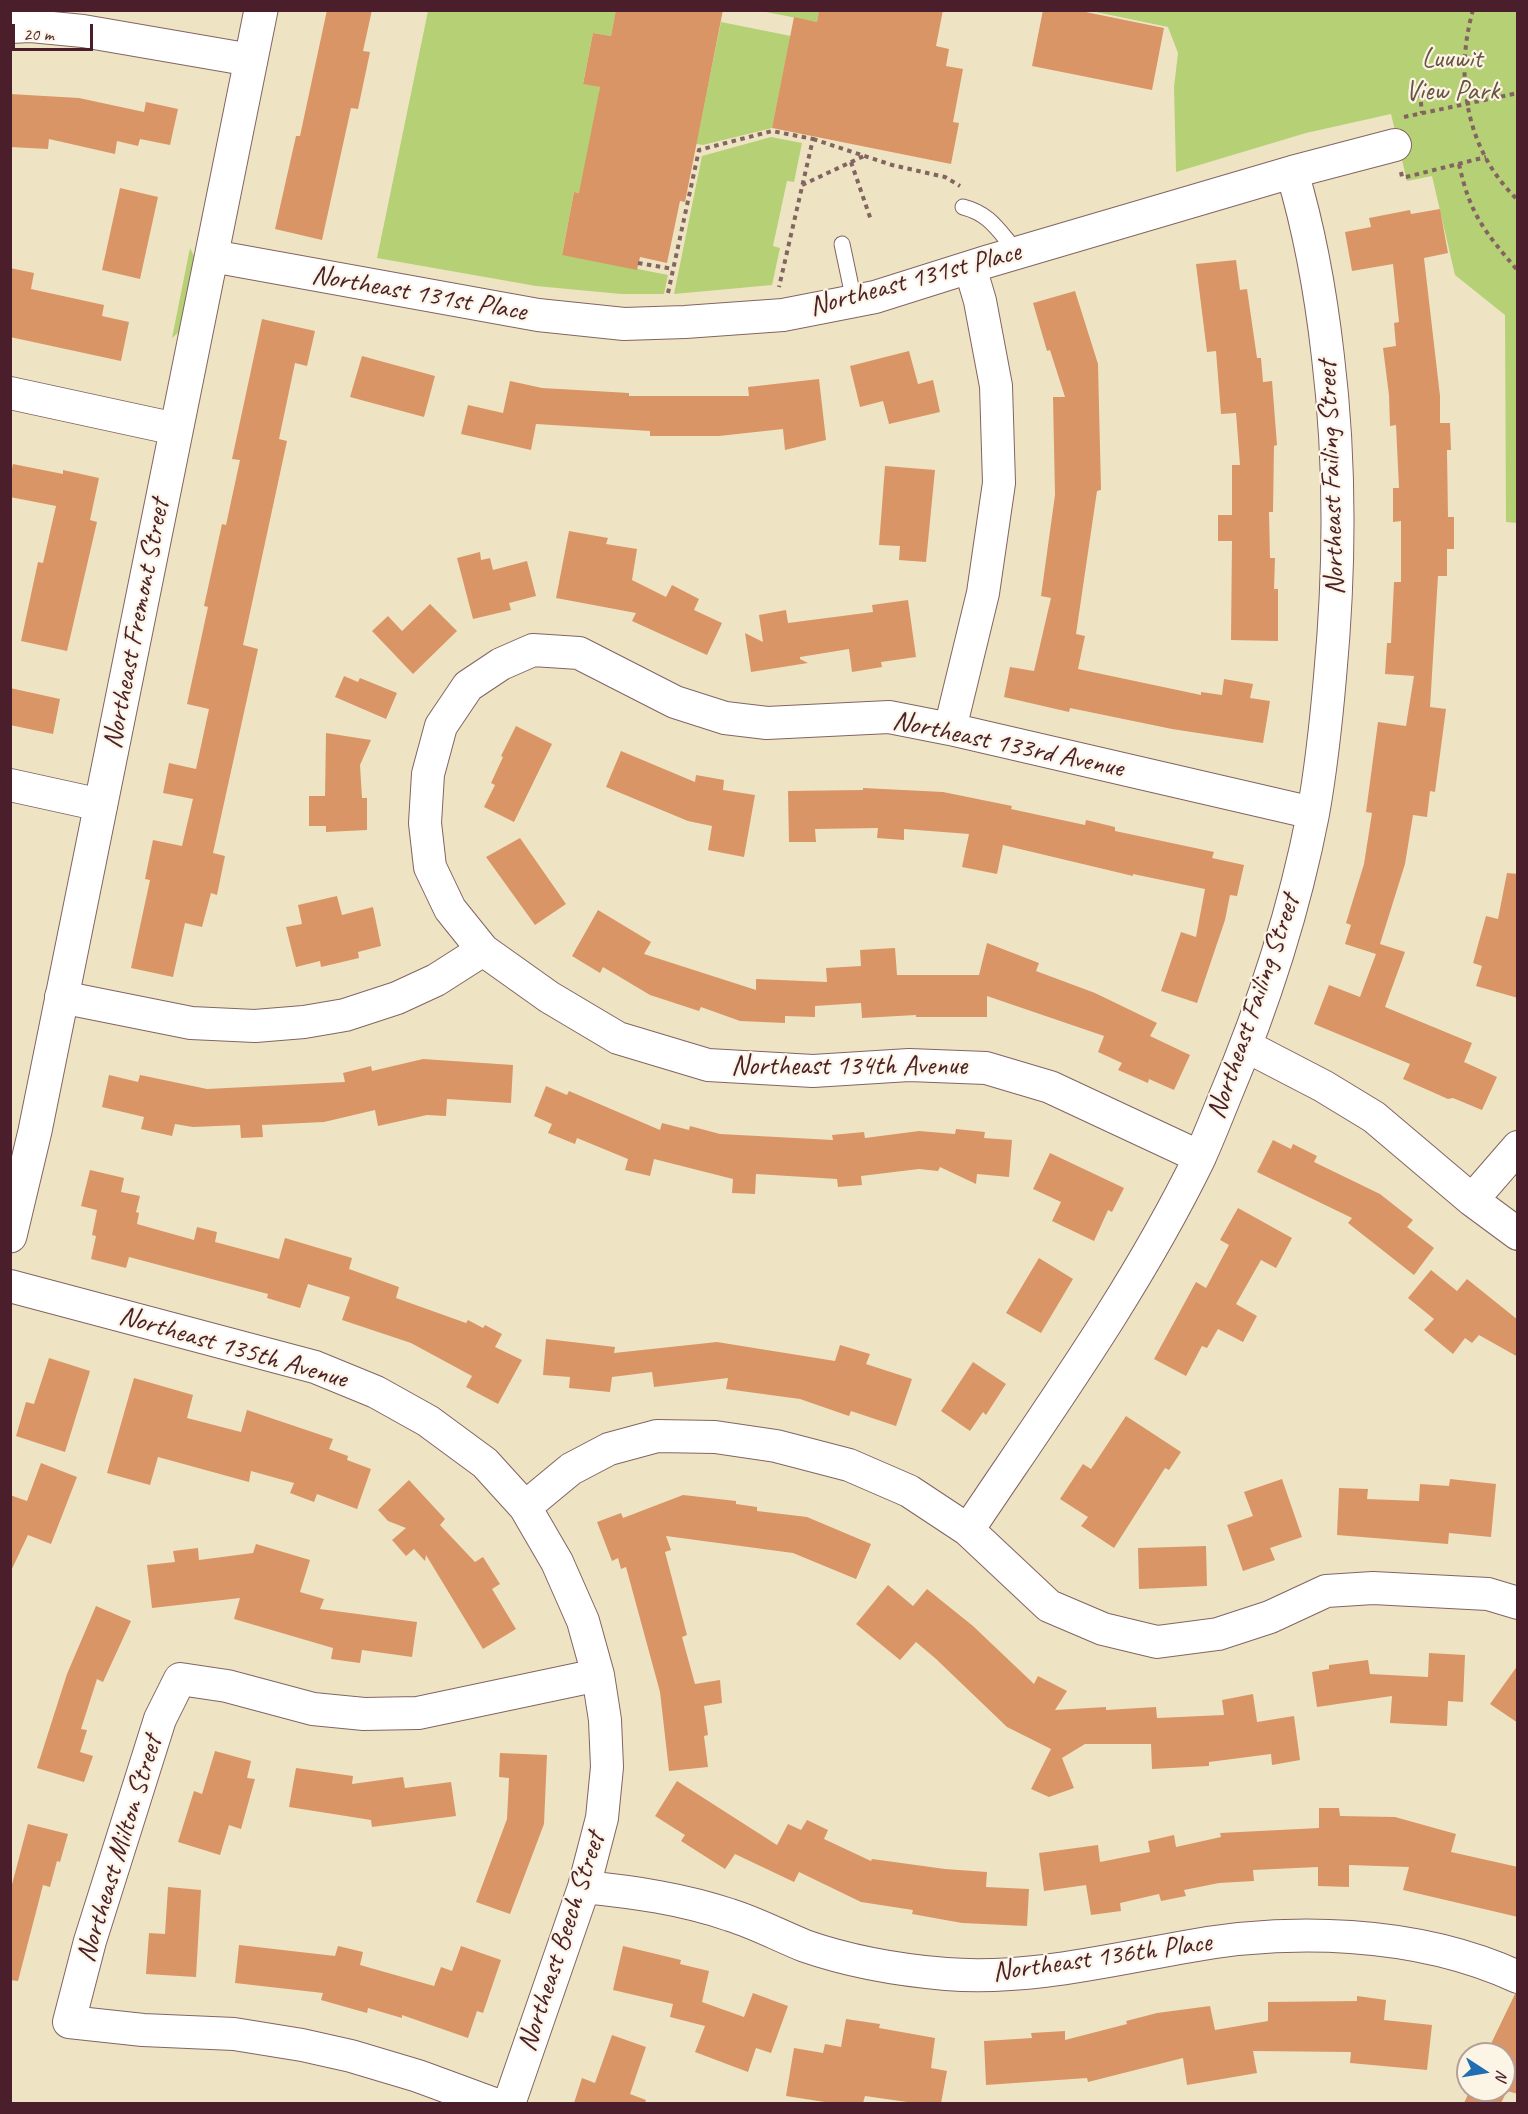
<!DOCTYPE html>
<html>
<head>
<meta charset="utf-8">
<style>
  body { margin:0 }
  #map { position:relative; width:1528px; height:2114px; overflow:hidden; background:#eee4c4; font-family:Caveat,sans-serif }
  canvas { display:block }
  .frame { position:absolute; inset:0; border:12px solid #4a1f2b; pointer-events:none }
  .north { position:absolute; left:1456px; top:2042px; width:60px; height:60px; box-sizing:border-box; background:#fcf5e5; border:2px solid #b59f9b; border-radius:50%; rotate:102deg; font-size:16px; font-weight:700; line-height:24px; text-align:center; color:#4a1f2b }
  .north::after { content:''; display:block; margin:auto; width:21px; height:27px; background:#1f6fb2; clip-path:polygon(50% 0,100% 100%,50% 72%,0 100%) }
  .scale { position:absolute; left:12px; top:24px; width:81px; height:27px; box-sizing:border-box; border:3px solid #4a1f2b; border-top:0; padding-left:8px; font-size:18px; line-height:21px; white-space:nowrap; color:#4a1f2b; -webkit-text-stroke:4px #fcf5e5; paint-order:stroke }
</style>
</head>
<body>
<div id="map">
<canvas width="1528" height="2114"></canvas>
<div class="frame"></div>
<div class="north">N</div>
<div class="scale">20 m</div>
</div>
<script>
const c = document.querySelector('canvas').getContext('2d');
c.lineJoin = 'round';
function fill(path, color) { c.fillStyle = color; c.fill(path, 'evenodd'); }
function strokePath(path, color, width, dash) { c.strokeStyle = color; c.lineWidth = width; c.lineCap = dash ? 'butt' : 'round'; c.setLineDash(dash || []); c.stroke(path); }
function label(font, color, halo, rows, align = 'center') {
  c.font = font + ' Caveat,sans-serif'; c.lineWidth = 4.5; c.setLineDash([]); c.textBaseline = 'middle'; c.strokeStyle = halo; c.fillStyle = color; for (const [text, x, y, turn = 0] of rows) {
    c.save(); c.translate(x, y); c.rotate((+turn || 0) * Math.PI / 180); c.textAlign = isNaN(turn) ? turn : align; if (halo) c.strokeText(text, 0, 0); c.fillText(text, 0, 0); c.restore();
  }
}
fill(new Path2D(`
  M428,11H616L611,36L593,33L583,83L600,87L585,194L574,192L562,254L668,275L664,294H621L536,286L377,258Z
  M761,11H819L817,22Z
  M1091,11H1517V523L1506,522L1505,315L1455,275L1432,176L1407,181L1391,114L1306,133L1176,172L1174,87L1178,53L1168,27Z
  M721,22L791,36L772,128L703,145L696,144Z
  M771,137L802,143L794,182L787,181L773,246L780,248L772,285L674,294L702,156Z
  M190,248L195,258L181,330L172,338Z`), '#b6d076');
fill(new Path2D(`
  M327,10H372L363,51L370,52L358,109L351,108L322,240L275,229L296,136H300Z
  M616,10H723L685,202L680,201L667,263L640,257L637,270L562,255L574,192L579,193L600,87L583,84L593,33L611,36Z
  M819,10H943L936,46L949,49L946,66L963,69L953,122L959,123L951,164L772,128L794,17L817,22Z
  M1043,10H1076L1164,28L1152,90L1032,66Z
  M10,94L79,98L144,112L146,102L178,109L170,145L140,139L138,146L117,141L115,154L49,139L48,149L10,147Z
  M120,188L158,197L140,279L102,270Z
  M1440,209L1448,253L1424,258L1440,396V423H1450L1451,450H1447L1448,517H1454V549H1447V576H1438L1430,707L1446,709L1435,792L1430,791L1427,817L1413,815L1405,864L1380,944L1405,952L1385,1007L1472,1043L1464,1062L1497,1077L1482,1110L1453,1098L1448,1099L1403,1079L1410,1064L1314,1024L1329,985L1360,997L1376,954L1345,944L1351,925L1346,923L1364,864L1372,813L1366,812L1378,722L1406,726L1414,676L1385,674L1387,643H1391L1394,582H1401V521L1393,522V488H1399L1396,425L1390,426L1389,395L1383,348L1396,346L1394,323L1399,322L1393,264L1352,271L1345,232L1371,227L1369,218L1410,210L1411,214Z
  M1236,260L1240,290L1247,289L1257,358H1261L1263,382L1272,381L1277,445L1274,446L1273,512H1269L1270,558H1275L1274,589H1278V641L1231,640L1232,541H1218V515H1232V465H1240L1236,413L1221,414L1216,351L1207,352L1196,264Z
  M10,268L34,273L31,289L104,305L102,316L129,322L121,361L10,337Z
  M1075,291L1098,364L1101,490L1097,491L1076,634L1085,636L1078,669L1201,695V692L1222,695L1224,679L1253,684L1250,698L1270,701L1263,743L1172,729L1070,708L1069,712L1004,697L1010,667L1034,671L1051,598L1041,596L1055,495L1053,397H1065L1050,350L1047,351L1033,303Z
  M262,319L315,331L307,366L295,363L279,439L287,441L243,645L258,649L213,853L225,856L217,895L211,893L202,927L185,923L173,977L131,968L150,880L145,879L153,840L182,846L193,799L163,793L169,763L196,769L209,709L187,704L208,607L204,606L222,524L226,525L240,460L232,459Z
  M909,351L918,384L933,380L940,412L889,424L883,401L860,407L850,366Z
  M362,356L435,376L424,417L350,397Z
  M819,379L826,440L785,450L783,429L719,436H650V431L536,424L531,450L461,434L468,405L503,413L510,381L542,388L629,393V396H749L748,387Z
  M13,464L63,474V470L99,478L90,520L97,522L67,651L21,641L38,562L43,563L56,506L10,497V478Z
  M885,466L935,470L926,562L899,560L900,546L879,545Z
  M569,531L608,538L606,544L637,549L632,580L666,597L672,585L699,599L694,610L722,623L707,655L632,621L636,613L556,598Z
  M480,552L481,560L490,558L493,570L527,561L536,596L509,603L511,610L473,619L457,558Z
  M908,600L916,657L881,662L882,667L852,672L849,649L800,657V659L808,663L751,672L745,633L763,642L759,615L786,610L788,623L873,612L872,605Z
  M430,604L457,631L413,674L372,631L388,616L402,631Z
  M344,676L358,682L360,678L397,693L386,719L335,697Z
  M10,688L60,699L53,734L10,725Z
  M516,726L552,744L514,822L484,807L495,785L491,783L503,757L501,756Z
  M326,733L371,740L360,765L362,798H367V830L326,832V826H309V796H325Z
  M621,751L695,782L696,775L724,780L723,790L755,795L744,857L708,850L712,826L688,821L606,787Z
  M863,788L943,792L1012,806L1011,809L1085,825L1086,820L1115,827V831L1214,852L1212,858L1244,865L1237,896L1230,895L1225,920L1197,1003L1161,991L1181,932L1196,937L1205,889L1133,874V876L1003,845L997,874L962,867L969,834L904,829V840L877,838L878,828L815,829L816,842H789L788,791L863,790Z
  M520,838L566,904L535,925L486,857Z
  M1507,873L1518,874V998L1476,986L1482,966L1473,963L1486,916L1498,919Z
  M337,896L342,915L373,907L381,946L358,952L359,958L321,967L320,961L296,967L286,927L302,924L298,905Z
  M598,910L651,942L644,954L756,990V979L827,982L826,968L861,966L860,950L895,948L897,975H979L987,943L1039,963L1036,971L1095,993L1157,1023L1150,1036L1190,1055L1174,1090L1149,1079L1148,1083L1118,1070L1122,1063L1098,1052L1104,1036L987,996V1017H916V1015L862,1018L861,1003L815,1006V1017L785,1016V1023L740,1021L701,1007L699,1011L650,995L603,967L600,973L572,956Z
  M423,1059L513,1065L511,1103L447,1099L446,1116L427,1115L378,1126L375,1110L324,1122L262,1125L263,1137L241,1138L240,1125L193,1127L175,1124L172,1136L141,1129L144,1117L102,1107L109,1075L138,1082L140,1075L207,1089L345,1082L343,1073L371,1066L372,1071Z
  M546,1086L567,1095L569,1091L660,1130L662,1123L689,1130L690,1126L720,1134L833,1140L832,1135L864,1132L865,1138L919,1131L955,1134L956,1129L985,1132L984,1138L1012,1140L1009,1177L977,1174L976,1184L940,1167L938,1171L919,1169L861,1176L862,1185L838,1187L837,1179L756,1174L755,1194L732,1193L733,1179L654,1159L650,1176L625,1170L628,1159L577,1138L575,1144L548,1133L552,1124L534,1116Z
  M1273,1140L1291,1149L1293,1144L1317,1156L1314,1162L1380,1194L1413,1220L1407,1227L1434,1248L1414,1275L1348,1223L1352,1218L1257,1172Z
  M1050,1153L1124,1188L1112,1212L1108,1210L1094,1241L1052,1221L1061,1202L1033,1189Z
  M90,1170L124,1178L121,1192L140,1196L136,1212L139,1213L137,1224L194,1240L197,1227L217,1232L215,1242L279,1259L285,1238L352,1258L349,1269L399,1287L396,1298L466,1323L468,1320L483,1328L485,1325L502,1334L495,1347L522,1360L498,1404L466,1387L472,1376L411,1343L342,1320L350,1297L308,1284L300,1308L267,1298L268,1294L129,1257L126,1268L91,1259L96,1236L92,1235L97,1210L81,1206Z
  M1238,1208L1292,1238L1276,1268L1261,1260L1236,1304L1257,1316L1243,1342L1218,1329L1207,1348L1202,1346L1186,1376L1154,1359L1196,1282L1206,1288L1229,1245L1220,1240Z
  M1039,1258L1073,1279L1041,1333L1006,1313Z
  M1431,1270L1457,1291L1467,1279L1518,1320V1357L1479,1335L1472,1343L1465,1338L1453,1354L1424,1330L1434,1319L1408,1298Z
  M546,1339L615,1347L614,1353L717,1342L835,1361L840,1345L870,1354L866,1364L912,1379L896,1426L851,1411L849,1416L800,1399L726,1389L728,1378L654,1387L652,1372L612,1377L610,1392L569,1388L570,1377L543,1375Z
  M49,1358L90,1371L65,1452L16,1436L26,1402L34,1404Z
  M973,1362L1006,1384L986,1415L983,1412L970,1431L941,1411Z
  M134,1378L193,1395L187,1418L241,1432L247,1410L333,1439L329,1449L348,1456L347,1460L371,1469L357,1509L317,1494L314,1502L290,1493L294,1483L251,1471L249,1482L158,1457L150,1485L107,1473Z
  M1126,1416L1181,1452L1169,1470L1165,1468L1114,1548L1081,1526L1088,1517L1060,1499L1083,1464L1091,1469Z
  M41,1463L77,1477L51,1544L28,1535L10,1573V1495L27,1501Z
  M1282,1479L1302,1537L1270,1548L1275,1560L1243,1571L1227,1525L1253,1516L1244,1492Z
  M1450,1479L1496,1484L1491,1537L1449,1533L1448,1544L1337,1535L1339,1488L1368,1489L1367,1499L1419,1501L1420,1484L1449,1486Z
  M409,1480L445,1519L440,1525L475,1562L483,1557L500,1584L492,1589L516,1629L483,1649L426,1555L425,1561L414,1549L406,1556L392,1540L406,1528L388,1521L378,1510Z
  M683,1495L736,1501V1504L757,1507V1511L807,1517L871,1544L856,1579L793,1553L666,1536L671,1550L665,1552L687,1635L682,1637L695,1684L720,1680L722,1703L704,1706L708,1735L704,1736L708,1767L669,1771L660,1692L626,1567L621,1569L618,1558L612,1561L597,1522L621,1513L623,1518Z
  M256,1544L310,1560L300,1592L324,1599L320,1609L417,1622L412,1657L362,1650L360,1663L331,1659L333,1648L234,1619L240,1598L152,1608L147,1565L175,1562L173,1551L198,1548L199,1560L253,1553Z
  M1206,1546L1207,1586L1139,1589L1138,1548Z
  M888,1585L913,1606L927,1589L973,1626L1034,1684L1038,1676L1067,1691L1055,1710L1106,1707V1710L1156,1707L1157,1718L1224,1715L1222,1700L1253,1694L1257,1722L1294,1716L1300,1760L1272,1765L1271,1754L1209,1762V1766L1152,1769L1151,1744H1085L1062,1758L1074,1788L1049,1797L1031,1789L1051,1749L1007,1727L935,1658L916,1642L900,1660L856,1624Z
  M96,1606L131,1621L103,1682L97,1679L81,1729L87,1730L80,1752L93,1756L84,1782L37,1768L67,1674Z
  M1429,1653L1465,1655L1463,1702L1448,1701L1447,1726L1390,1723L1392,1696L1317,1707L1312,1672L1329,1669V1665L1368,1660L1370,1674L1428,1677Z
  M1518,1665V1723L1490,1704Z
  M215,1751L251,1761L247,1778L255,1779L241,1829L229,1825L220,1855L178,1842L194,1791L202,1794Z
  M500,1753L547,1755L544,1824L510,1914L476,1902L507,1819L509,1778L499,1777Z
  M296,1768L353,1776L352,1784L403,1777L405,1788L451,1782L456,1816L372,1827L371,1820L289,1807Z
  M677,1781L777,1845L788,1824L801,1830L807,1820L828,1830L824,1839L871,1861L872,1859L945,1869L987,1872L986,1887L1029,1889L1027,1926L962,1923L912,1914L913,1910L861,1902L799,1872L794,1882L735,1854L725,1869L681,1841L685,1835L655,1816Z
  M1319,1808H1339L1340,1816L1395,1817L1456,1834L1451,1852L1518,1867V1917L1403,1890L1409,1867L1349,1865V1887L1318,1886V1867L1253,1870L1254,1881L1219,1883L1184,1890L1186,1896L1161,1901L1159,1894L1120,1903L1121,1911L1091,1915L1086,1885L1044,1891L1039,1853L1098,1845L1100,1862L1150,1852L1148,1841L1174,1835L1176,1847L1221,1837L1220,1833L1319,1828Z
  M28,1824L68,1834L60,1862L57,1861L50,1887L43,1885L18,1981L10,1980V1892Z
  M168,1887L201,1890L196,1977L146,1974L149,1933L165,1934Z
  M239,1945L335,1956L338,1946L363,1952L360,1965L434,1986L441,1967L452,1971L461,1946L501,1960L483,2013L477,2011L468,2038L402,2015V2018L368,2008L367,2013L321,2000L323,1993L235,1983Z
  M623,1946L681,1960L680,1964L709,1971L702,2002L744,2017L753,1993L788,2006L771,2053L756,2048L748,2072L695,2052L705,2026L670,2017L673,2004L613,1990Z
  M1515,1994L1518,1995V2094L1507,2091L1501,2103H1464L1470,2090H1504V2054H1486Z
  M1357,1996L1386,2000L1384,2020L1432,2025L1427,2070L1350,2063L1351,2052L1253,2051L1257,2073L1187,2085L1183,2058L1088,2082L1087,2078L986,2085L984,2041L1032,2038L1031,2033L1065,2031V2040L1127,2024L1126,2021L1157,2013L1210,2006L1215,2030L1268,2021V2002L1357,2001Z
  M846,2019L880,2024L879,2028L935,2038L931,2068L947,2071L941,2103H914L865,2096L863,2103H831L786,2096L794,2048L823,2053L825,2044L841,2047Z
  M612,2035L646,2047L630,2094L646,2100L645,2103H574L582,2078L595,2083Z`), '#da9566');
const lane = new Path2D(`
  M963,207C991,214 999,232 1018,253
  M842,244L854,301`);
const street = new Path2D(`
  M10,27L31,26L83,31L251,60
  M212,256L538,315L624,324L685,322L783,315L875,297L986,262L1292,172L1395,145
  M10,393L176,429
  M950,729L983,593L999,483L996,386L980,301L970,267
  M10,785L101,805
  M61,997L191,1023L255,1026L304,1022L345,1015L397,998L436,980L483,950
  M1246,1046L1323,1086L1374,1117L1472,1200L1518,1234
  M1200,1157L1050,1087L986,1068L909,1065L813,1071L708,1065L618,1038L549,997L483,950L450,909L430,867L425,823L428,774L441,726L468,686L501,664L533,650L579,653L675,702L725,718L767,723L889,717L950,729L1313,813
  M1472,1200L1518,1147
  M10,1286L315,1367L376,1392L428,1421L485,1463L525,1507L557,1562L583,1621L598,1675L605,1720L607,1767L602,1818L584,1887L509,2104
  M525,1507L571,1469L609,1449L657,1436L715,1437L776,1446L849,1465L909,1491L968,1530L1049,1606L1103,1629L1157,1642L1218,1634L1270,1617L1326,1591L1373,1588L1488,1594L1518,1603
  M968,1530C1049,1409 1135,1290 1199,1159C1208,1139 1216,1119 1224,1099C1263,1007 1294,912 1313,814C1321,769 1326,723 1330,677C1340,570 1341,464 1328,357C1321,295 1310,232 1292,172
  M584,1887C634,1892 683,1899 730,1915C756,1923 780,1936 805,1946C851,1962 898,1970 946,1974C1025,1980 1101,1962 1179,1948C1287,1927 1416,1930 1518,1977
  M494,2104L418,2076L351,2056L302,2045L234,2034L143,2030L69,2022L90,1941L160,1719L180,1679L227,1686L313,1709L364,1714L418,1713L598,1675`);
const secondary = new Path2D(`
  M10,1236L35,1131L261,10`);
strokePath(lane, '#836461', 17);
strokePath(street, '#836461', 34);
strokePath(secondary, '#836461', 35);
strokePath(new Path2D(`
  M1473,10C1454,77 1466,151 1518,200
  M1420,93L1422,113
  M1404,117L1518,93
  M813,139L892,165L945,177L960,186
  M851,162L871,220
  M1459,164C1470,215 1485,232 1518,271
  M1401,172L1402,177H1406L1486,157
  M802,185L864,156
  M638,263L673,269
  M668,293L699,150L772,131L813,139L779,287`), '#836461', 4, [4.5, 4.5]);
strokePath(lane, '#fff', 15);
strokePath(street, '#fff', 32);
strokePath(secondary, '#fff', 33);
label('28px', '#6a5442', '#fcf5e5', [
  ["Luuwit",1452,60],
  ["View Park",1452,92]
]);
label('28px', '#4a1f2b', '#fcf5e5', [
  ["Northeast 131st Place",915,280,-15],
  ["Northeast 131st Place",419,294,10],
  ["Northeast Failing Street",1332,478,-92],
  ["Northeast Fremont Street",137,624,-79],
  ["Northeast 133rd Avenue",1008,745,12],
  ["Northeast Failing Street",1254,1007,-71],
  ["Northeast 134th Avenue",849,1067],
  ["Northeast 135th Avenue",233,1348,16],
  ["Northeast Milton Street",120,1849,-73],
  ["Northeast Beech Street",562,1942,-72],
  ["Northeast 136th Place",1102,1958,-8]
]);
</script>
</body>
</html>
